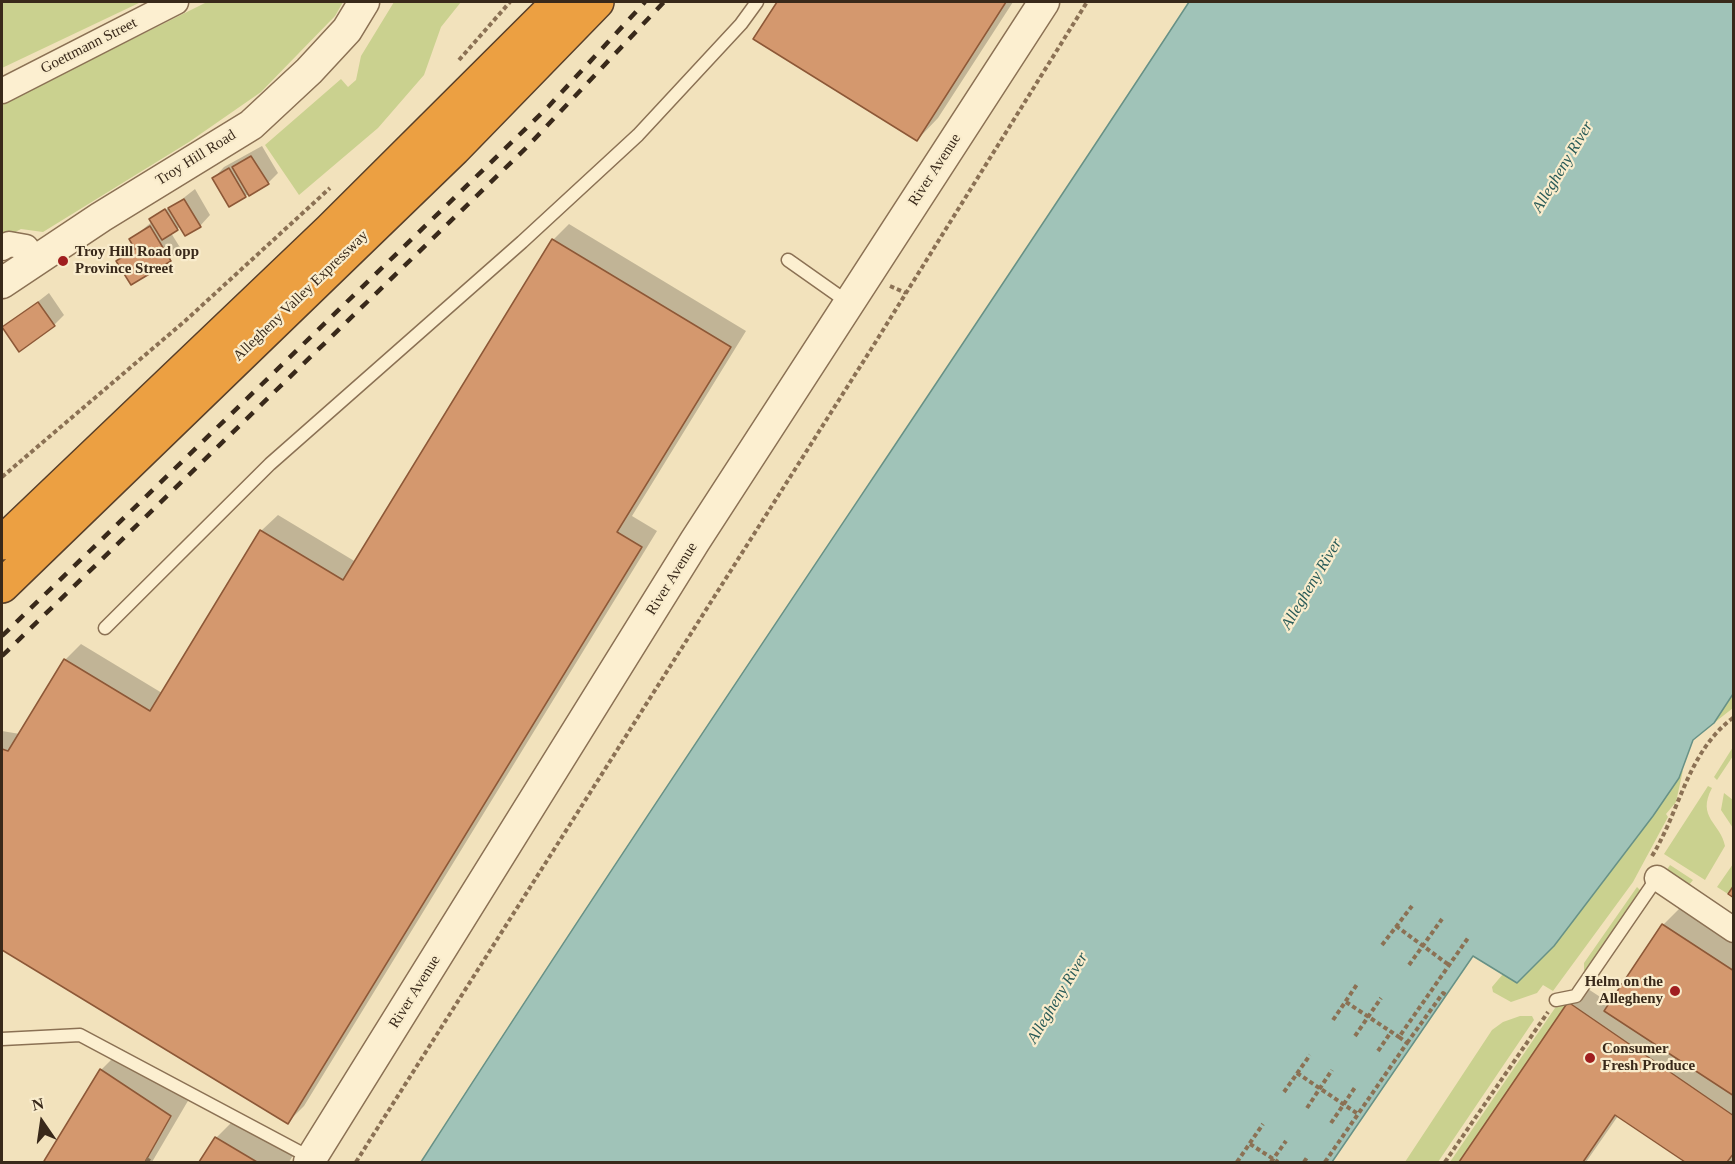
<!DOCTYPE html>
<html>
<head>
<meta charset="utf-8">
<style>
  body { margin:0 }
  #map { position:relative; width:1735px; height:1164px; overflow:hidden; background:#f2e2bc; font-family:"Times New Roman",serif }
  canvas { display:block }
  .frame { position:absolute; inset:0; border:3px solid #39291a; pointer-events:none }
  .north { position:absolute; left:12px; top:1092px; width:60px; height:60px; -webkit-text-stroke:4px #f9eccc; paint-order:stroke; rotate:347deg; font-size:16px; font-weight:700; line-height:24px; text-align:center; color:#39291a }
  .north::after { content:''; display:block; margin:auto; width:21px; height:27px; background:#39291a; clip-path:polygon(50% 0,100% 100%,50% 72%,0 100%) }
</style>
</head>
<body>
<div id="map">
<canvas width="1735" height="1164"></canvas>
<div class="frame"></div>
<div class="north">N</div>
</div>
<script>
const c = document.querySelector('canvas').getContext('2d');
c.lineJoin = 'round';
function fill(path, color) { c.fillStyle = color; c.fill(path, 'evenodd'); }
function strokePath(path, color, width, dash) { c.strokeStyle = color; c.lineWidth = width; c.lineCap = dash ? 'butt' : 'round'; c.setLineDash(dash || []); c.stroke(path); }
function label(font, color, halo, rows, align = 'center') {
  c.font = font + ' "Times New Roman",serif'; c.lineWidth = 4.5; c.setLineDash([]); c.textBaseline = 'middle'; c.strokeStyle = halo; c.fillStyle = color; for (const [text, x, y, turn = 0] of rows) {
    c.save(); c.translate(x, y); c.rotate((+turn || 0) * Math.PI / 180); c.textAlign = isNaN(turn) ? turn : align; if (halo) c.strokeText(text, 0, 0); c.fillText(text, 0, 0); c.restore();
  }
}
fill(new Path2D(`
  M2,2H141L2,68Z
  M207,2H343L335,16L261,92L189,142L43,232L21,229L2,239V104Z
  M394,2H461L441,27L424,75L378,128L299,195L265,145L341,79L348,87L356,80L361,56Z
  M1733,694V708L1714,723Z
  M1733,747V756L1717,780L1714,777Z
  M1683,770L1676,802L1666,814L1668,817L1633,882L1553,991L1543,985L1537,993L1511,1002L1493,992L1492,987L1503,974L1517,983L1554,946L1653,816Z
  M1708,786L1712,788C1696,818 1721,823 1725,846L1705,880L1664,854Z
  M1724,793L1733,800V828L1721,810Z
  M1733,864V885L1728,894L1717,887Z
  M1670,865L1693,880L1689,885L1666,871Z
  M1637,887L1642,892L1589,970L1584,971V963Z
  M1568,1002L1459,1162H1450L1555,1008Z
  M1520,1016H1532L1534,1020L1438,1162H1405L1492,1030L1503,1022Z`), '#cad18f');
const water = new Path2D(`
  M1189,2H1733V694L1714,723L1693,740L1679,778L1653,816L1554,946L1517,983L1473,956L1332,1162H421C672,772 935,390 1189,2Z`);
fill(water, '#a0c3b8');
strokePath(water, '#679186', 1.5);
fill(new Path2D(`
  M778,2H1013L938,118L917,140L755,38Z
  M262,146L278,173L268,183L245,196L214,178L224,167Z
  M195,189L210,215L200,226H181L171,233L181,249L170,259L131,283L117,261L135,246L131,239L153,221L151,219L156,214L172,207Z
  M569,224L746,331L632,516L657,531L304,1106L288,1122L2,948V731L20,734L65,660L81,644L162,693L261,531L278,515L356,562L553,240Z
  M49,293L64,315L54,325L4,328Z
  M1694,894L1734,920V1158L1731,1162H1688L1618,1116L1586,1162H1461L1569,1003L1585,987L1611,1004L1663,925Z
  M122,1049L192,1094L152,1162L46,1161L101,1070Z
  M238,1116L295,1152L289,1162H201L216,1138Z`), '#0003');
const building = new Path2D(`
  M777,2H1006L917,141L753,39Z
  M251,156L269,184L249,196L232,167Z
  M229,168L246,197L229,207L212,178Z
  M184,199L201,227L185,236L168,208Z
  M165,209L178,230L162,240L149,219Z
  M150,226L171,261L131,285L116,261L135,249L129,239Z
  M552,239L731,347L617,532L642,547L288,1124L2,950V749L8,751L64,659L150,711L260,530L343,580Z
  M38,302L55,326L19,352L2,327Z
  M1734,885V898L1728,894Z
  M1662,924L1734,971V1096L1604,1011Z
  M1568,1002L1734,1116V1153L1727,1162H1685L1615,1115L1583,1162H1459Z
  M100,1069L171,1116L145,1162H46L44,1161Z
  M215,1137L257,1162H199Z`);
fill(building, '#d4986e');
strokePath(building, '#8d5837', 1.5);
const service = new Path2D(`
  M788,260L849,303
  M105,628L270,464L522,242L638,135L741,24L757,2
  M1556,1000L1576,996L1657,878
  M2,1039L80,1035L311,1158`);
const minor = new Path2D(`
  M2,91L176,2
  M2,248L9,244L26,247L36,262
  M1657,878L1734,930`);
const tertiary = new Path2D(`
  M2,283L101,217L251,125L309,71L347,30L364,2
  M309,1162L695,541L1044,2`);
const motorway = new Path2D(`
  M2,543L330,230L559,2
  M2,586L454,149L597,2`);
strokePath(service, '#8b7154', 15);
strokePath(minor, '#8b7154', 27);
strokePath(tertiary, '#8b7154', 33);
strokePath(motorway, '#583f29', 36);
strokePath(new Path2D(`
  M459,60L510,2
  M890,286L906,293
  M2,477L185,321L330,188
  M1652,856C1681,809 1687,752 1734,717
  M1396,926L1449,965
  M1382,945L1412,906
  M1409,965L1442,919
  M1346,1002L1399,1037
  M1333,1020L1358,983
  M1355,1036L1381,998
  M1407,1043L1443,993L1446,995
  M1378,1051L1391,1032
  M1297,1073L1358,1114
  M1284,1092L1310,1055
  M1307,1108L1332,1070
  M1331,1123L1356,1086
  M1250,1144L1278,1162
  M146,1159L152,1162
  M356,1162L870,351L1087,2
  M1237,1162L1263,1124
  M1271,1162L1286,1141
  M1304,1162L1308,1156
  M1325,1162L1407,1043L1399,1037L1468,938
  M1445,1162L1548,1012`), '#8b7154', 4, [4.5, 3]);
strokePath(service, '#fcefd0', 12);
strokePath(minor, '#fcefd0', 24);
strokePath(tertiary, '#fcefd0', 30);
strokePath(motorway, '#eca042', 33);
strokePath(new Path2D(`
  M2,636L548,107L645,2
  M2,656L526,148L664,2`), '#39291a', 4.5, [10, 10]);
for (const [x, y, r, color] of [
  [63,261,6,"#a01e1f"],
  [1675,991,6,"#a01e1f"],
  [1590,1058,6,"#a01e1f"]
]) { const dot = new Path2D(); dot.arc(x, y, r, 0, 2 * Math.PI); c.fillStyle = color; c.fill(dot); strokePath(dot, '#f9eccc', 2); }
label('15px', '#39291a', '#f9eccc', [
  ["Goettmann Street",89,46,-27],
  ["Troy Hill Road",196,158,-32],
  ["River Avenue",935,170,-57],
  ["Allegheny Valley Expressway",301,296,-44],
  ["River Avenue",672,579,-58],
  ["River Avenue",415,992,-58]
]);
label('bold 15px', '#39291a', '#f9eccc', [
  ["Troy Hill Road opp",75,252],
  ["Province Street",75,269],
  ["Helm on the",1663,982,"right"],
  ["Allegheny",1663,999,"right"],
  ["Consumer",1602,1049],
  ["Fresh Produce",1602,1066]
], 'left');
label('italic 16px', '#285a57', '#f9eccc', [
  ["Allegheny River",1563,167,-59],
  ["Allegheny River",1312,584,-59],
  ["Allegheny River",1058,998,-59]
]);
</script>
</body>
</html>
